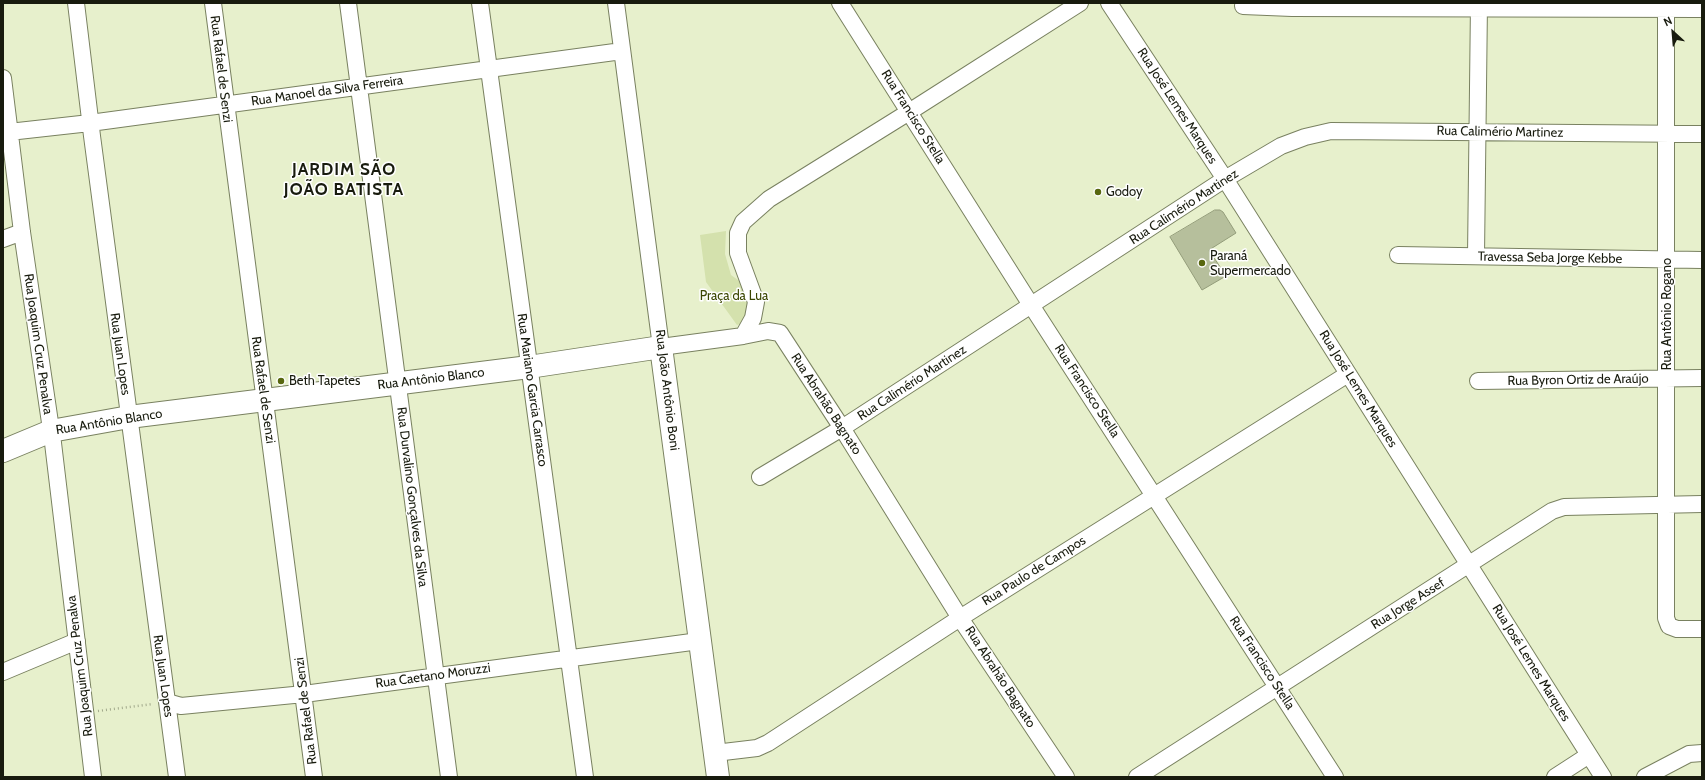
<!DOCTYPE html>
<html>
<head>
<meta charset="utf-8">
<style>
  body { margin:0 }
  #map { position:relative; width:1705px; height:780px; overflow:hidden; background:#e7f0cc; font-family:Cabin,sans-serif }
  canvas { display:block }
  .frame { position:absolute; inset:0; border:4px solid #181b0e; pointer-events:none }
  .north { position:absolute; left:1653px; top:12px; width:40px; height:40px; -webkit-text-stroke:3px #fff; paint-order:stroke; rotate:334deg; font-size:11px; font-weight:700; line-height:16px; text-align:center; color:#181b0e }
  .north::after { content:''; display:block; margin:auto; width:14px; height:18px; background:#181b0e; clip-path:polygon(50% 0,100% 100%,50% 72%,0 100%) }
</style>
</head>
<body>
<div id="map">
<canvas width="1705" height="780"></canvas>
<div class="frame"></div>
<div class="north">N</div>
</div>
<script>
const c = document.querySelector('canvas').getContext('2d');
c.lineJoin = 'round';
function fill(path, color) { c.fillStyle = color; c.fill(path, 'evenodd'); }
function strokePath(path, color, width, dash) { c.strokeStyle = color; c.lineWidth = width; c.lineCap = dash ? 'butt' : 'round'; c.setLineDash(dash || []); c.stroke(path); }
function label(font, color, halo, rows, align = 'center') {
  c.font = font + ' Cabin,sans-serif'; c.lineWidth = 3; c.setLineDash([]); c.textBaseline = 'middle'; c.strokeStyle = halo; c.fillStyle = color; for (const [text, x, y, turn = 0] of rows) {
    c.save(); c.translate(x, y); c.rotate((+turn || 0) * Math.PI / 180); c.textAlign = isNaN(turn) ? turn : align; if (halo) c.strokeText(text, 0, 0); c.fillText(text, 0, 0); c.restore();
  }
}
fill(new Path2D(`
  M726,231L725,254L731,275L745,285L750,303L743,323L737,325L706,282L700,235Z`), '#d4e1ad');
const building = new Path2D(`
  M1215,210H1220L1223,212L1236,233L1209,250L1226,276L1202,290L1170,237Z`);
fill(building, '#b6bf9c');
strokePath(building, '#939c7a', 1);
const street = new Path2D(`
  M76,3L92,136L177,777
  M213,3L314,777
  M348,3L449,777
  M480,3L585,777
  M616,3L661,347L743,336L768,331L780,333L842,428L960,618L1066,777
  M840,3L1031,305L1335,777
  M1109,3L1225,179L1603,777
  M1666,3V618L1669,626L1677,629H1702
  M1243,6L1292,8L1702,9
  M3,78L22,232L53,443L93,777
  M9,132L90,123L622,51
  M3,239L22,232
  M1398,255L1702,260
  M1476,256L1479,3
  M743,336L753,318L756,302L738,253V233L743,222L769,199L909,112L1080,3
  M1478,381L1702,378
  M760,477L842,428L1225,179L1281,146L1305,137L1331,131L1702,134
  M3,672L77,641
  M167,702L181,706L304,694L699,641
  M715,753L757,748L768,743L960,618L1348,374
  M1137,777L1552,511L1564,507L1702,504
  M1555,777L1589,755
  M1645,777L1689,754L1702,753`);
const secondary = new Path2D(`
  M3,451L51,431L129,417L529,367L661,347L718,777`);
strokePath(street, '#798160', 18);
strokePath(secondary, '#798160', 24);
strokePath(new Path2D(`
  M98,711L153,704`), '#a2a98c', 2.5, [1, 3]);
strokePath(street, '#fff', 16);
strokePath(secondary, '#fff', 22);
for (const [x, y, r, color] of [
  [1098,192,4,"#58670f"],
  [1202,263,4,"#58670f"],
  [281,381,4,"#58670f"]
]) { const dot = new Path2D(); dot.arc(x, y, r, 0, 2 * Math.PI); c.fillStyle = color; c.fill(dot); strokePath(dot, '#fff', 1.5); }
label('13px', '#181b0e', '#fff', [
  ["Rua Rafael de Senzi",221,69,83],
  ["Rua Manoel da Silva Ferreira",327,91,-8],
  ["Rua José Lemes Marques",1177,106,57],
  ["Rua Francisco Stella",913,117,58],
  ["Rua Calimério Martinez",1500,132,1],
  ["Rua Calimério Martinez",1184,207,-33],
  ["Travessa Seba Jorge Kebbe",1550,258,1],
  ["Rua Antônio Rogano",1667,314,-90],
  ["Rua Joaquim Cruz Penalva",38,344,82],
  ["Rua Juan Lopes",120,354,82],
  ["Rua Antônio Blanco",431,379,-7],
  ["Rua Byron Ortiz de Araújo",1578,380,-1],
  ["Rua Calimério Martinez",912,383,-33],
  ["Rua José Lemes Marques",1358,389,58],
  ["Rua Rafael de Senzi",263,390,82],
  ["Rua Mariano Garcia Carrasco",532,390,82],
  ["Rua João Antônio Boni",667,390,83],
  ["Rua Francisco Stella",1087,391,57],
  ["Rua Abrahão Bagnato",826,404,57],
  ["Rua Antônio Blanco",109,422,-9],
  ["Rua Durvalino Gonçalves da Silva",412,497,83],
  ["Rua Paulo de Campos",1034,571,-32],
  ["Rua Jorge Assef",1408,604,-32],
  ["Rua Francisco Stella",1262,663,57],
  ["Rua José Lemes Marques",1531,663,58],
  ["Rua Joaquim Cruz Penalva",80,666,-97],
  ["Rua Juan Lopes",163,676,82],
  ["Rua Caetano Moruzzi",433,676,-8],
  ["Rua Abrahão Bagnato",1000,677,57],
  ["Rua Rafael de Senzi",306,711,-97]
]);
label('13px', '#181b0e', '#fff', [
  ["Godoy",1106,192],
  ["Paraná",1210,256],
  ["Supermercado",1210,271],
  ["Beth Tapetes",289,381]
], 'left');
label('13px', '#3b4601', '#fff', [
  ["Praça da Lua",734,296]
]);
c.letterSpacing = '1px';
label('bold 17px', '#181b0e', '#fff', [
  ["JARDIM SÃO",344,170],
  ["JOÃO BATISTA",344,190]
]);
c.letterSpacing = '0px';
</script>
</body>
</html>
